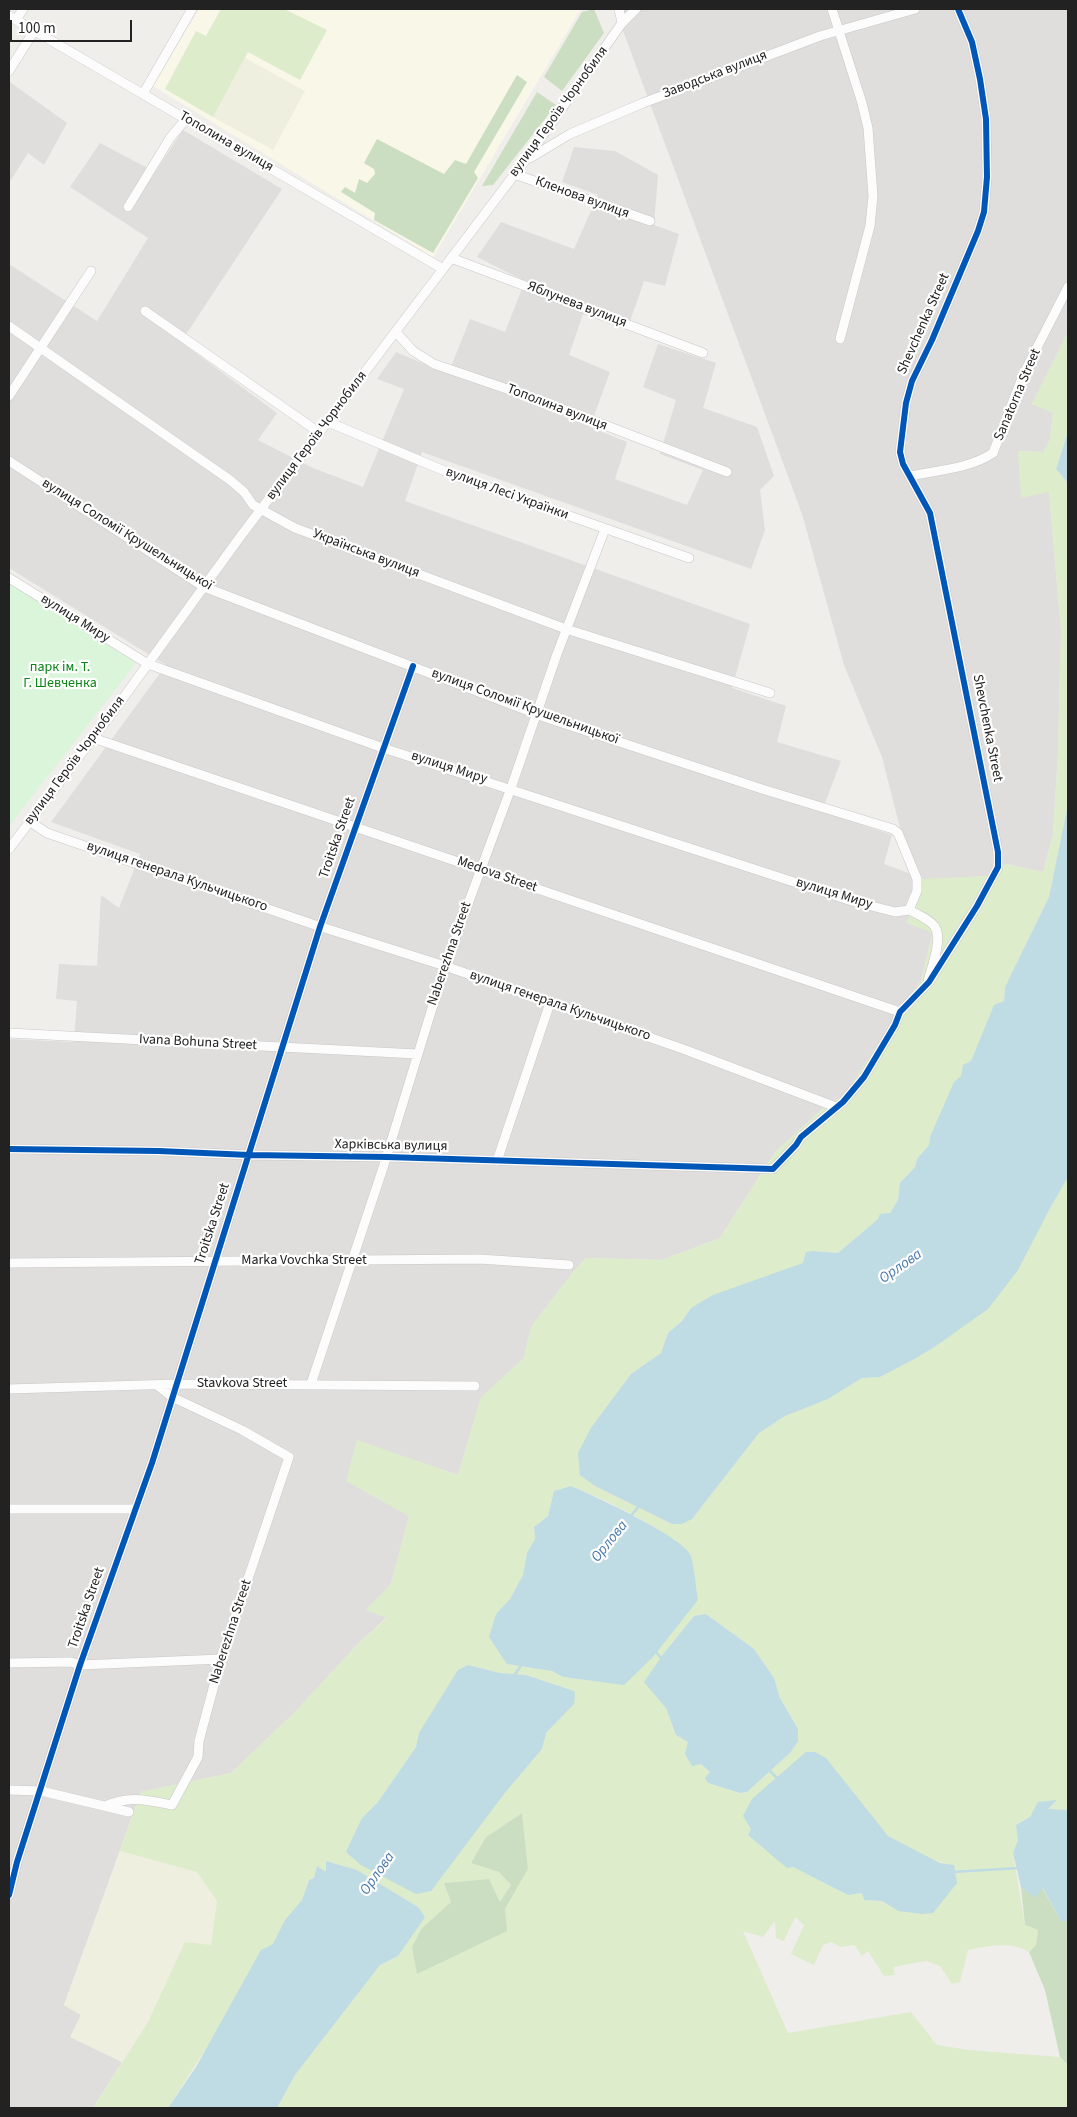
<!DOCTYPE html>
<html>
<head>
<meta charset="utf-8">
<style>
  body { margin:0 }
  #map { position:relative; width:1077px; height:2117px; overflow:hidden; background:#f0eeeb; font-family:"Source Sans 3",sans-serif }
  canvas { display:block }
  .frame { position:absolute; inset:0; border:10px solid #222; pointer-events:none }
  .scale { position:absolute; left:10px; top:20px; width:122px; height:22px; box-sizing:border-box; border:2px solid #222; border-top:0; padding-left:6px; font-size:15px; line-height:18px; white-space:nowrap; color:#222; -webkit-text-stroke:4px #fff; paint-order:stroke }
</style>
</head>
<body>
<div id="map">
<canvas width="1077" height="2117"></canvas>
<div class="frame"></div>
<div class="scale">100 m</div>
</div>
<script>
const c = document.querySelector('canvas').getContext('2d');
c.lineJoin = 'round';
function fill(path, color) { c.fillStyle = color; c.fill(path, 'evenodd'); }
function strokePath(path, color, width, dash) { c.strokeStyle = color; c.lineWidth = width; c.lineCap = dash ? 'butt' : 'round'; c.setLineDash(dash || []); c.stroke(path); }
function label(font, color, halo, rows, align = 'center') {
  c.font = font + ' "Source Sans 3",sans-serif'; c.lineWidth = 4.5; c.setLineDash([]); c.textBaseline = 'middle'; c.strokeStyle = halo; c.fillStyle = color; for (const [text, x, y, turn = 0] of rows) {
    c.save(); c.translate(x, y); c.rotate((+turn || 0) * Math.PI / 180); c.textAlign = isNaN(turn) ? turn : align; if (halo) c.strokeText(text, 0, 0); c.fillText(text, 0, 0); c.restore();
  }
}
fill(new Path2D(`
  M615,9H1068V332L1032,404L1053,413L1050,440L1043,452L1018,451L1049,492L1061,630L1058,753L1053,835L1043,872L1006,864L987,876L922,880L907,923L933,932L921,980L844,1095L821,1110L775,1152L720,1238L662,1260L586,1258L573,1272L531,1327L524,1358L481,1398L458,1475L357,1441L347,1481L409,1516L391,1584L366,1610L387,1617L357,1645L294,1713L231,1773L141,1792L64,2005L81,2015L71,2037L122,2062L93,2108H9V1039L74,1042L77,1001L56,999L59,964L97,966L101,895L119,908L140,854L51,822L166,665L9,568V264L97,321L148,238L70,187L100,143L155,172L183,130L282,189L181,342L277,413L258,440L313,468L363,487L404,389L377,379L396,352L448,374L470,319L505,332L525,281L477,257L501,222L574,249L598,195L562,182L574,147L615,151L658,175L654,225L679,234L665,286L644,281L627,330L583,314L569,355L610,372L590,427L627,442L615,479L687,505L703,470L660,454L676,400L643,387L658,344L716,363L703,408L757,427L774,476L760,490L765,530L751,569L422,452L405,501L750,624L732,688L786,706L777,742L841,761L822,811L892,835L884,864L922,878L900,828L882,757L844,665L802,514Z
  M10,82L67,123L44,165L28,153L9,183Z`), '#dfdedc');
fill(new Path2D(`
  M199,9H581L433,257L153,86Z`), '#f8f7e8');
fill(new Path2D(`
  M245,58L305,91L273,150L213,117Z
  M120,1851L197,1872L217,1901L211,1946L148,2022L122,2062L70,2037L81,2015L64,2005Z`), '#efefdf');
fill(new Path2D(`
  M221,9H284L327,30L300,80L248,52L213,117L165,89L196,31L206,36Z
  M1068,332V432L1056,469L1068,483V804L1049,897L1005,987L1004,1001L994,1006L971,1061L961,1076L930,1137L929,1145L917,1159L915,1167L900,1183L898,1200L890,1213L878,1219L838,1253L813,1251L804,1263L691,1308L682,1321L668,1333L661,1353L631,1374L616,1396L595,1486L672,1524H682L692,1519L759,1433L785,1416L828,1399L862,1378L880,1377L933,1348L946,1338L1049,1210L1068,1177V1810L1048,1809L1057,1801L1016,1825L1018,1840L1013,1853L1025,1925L1038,1930L1036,1945L1029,1952C1011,1941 988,1946 968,1950L960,1982L952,1984L940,1966L926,1961L893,1967L895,1975L884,1976L868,1951L862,1956L854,1945L841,1947L831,1942L823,1945L814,1965L791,1954L804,1925L795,1917L784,1941L776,1938L775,1921L763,1937L743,1931L788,2033L911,2012L937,2045L969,2050L1060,2057L1068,2065V2108H277L295,2075L380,1965L398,1956L418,1907L357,1870L326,1861V1873L317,1867L314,1878L309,1880L302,1900L285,1921L273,1944L168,2108H93L148,2022L185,1942L211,1945L217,1901L197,1872L120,1851L141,1792L231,1773L294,1713L357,1645L387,1618L366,1610L391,1584L409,1516L346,1481L357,1440L458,1475L481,1397L524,1358L531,1327L573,1272L586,1258L662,1260L720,1238L775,1152L821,1110L844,1095L921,980L933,933L907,923L922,879L987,876L1005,864L1043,872L1053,835L1058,753L1061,630L1049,492L1021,498L1018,451L1043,452L1050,440L1053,413L1032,404ZM571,1486C611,1502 658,1525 690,1554L604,1682L563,1677L552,1671L507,1664L496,1614L510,1599L523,1575L527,1553L535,1539L534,1527L548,1516L554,1491ZM706,1614L754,1649L774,1678L780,1698L798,1729L790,1753L747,1792L740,1793L708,1783L710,1772L701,1764L688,1742L676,1735L666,1708L664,1653L694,1616ZM468,1665L500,1673L526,1675L574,1691V1704L546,1733L542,1749L504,1794L362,1818L378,1802L416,1747L419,1733ZM522,1813L528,1869L505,1909L422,1928L451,1902L445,1883L489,1879L500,1903L511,1885L499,1872L471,1863L486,1837ZM874,1821C879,1826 883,1832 888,1836C903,1848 935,1863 954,1865L898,1911L882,1901L864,1900L862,1892L848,1895L793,1867L748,1835L751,1829Z`), '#ddeccb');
fill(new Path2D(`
  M594,9L604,33L562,91L544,77L582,12Z
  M517,75L527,82L474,172L478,178L433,253L374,220L375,213L341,192L345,187L355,193L359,179L367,183L375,174L374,169L364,163L377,139L444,174L455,160L466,164Z
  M537,92L556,105L493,185L482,186Z
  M522,1813L528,1869L505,1909L507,1931L417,1974L412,1947L422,1928L451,1902L444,1883L489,1879L500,1902L511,1885L499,1872L471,1863L486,1837Z
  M1021,1887L1035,1897L1042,1887L1061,1921H1068V2065L1060,2057L1045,1990L1029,1952L1036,1945L1038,1930L1025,1925Z`), '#cbdec1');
fill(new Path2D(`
  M9,583L136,663L9,826Z`), '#daf5da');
fill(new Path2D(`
  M1068,432V483L1056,469Z
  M1068,804V1177L1049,1210L1018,1270L988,1309L933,1348L916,1358L880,1377L862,1378L828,1399L785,1416L759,1433L692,1519L682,1524H672L595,1486L580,1475L578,1453L591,1428L631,1374L661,1353L668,1333L682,1321L691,1308L713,1295L803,1263L806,1252L813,1251L838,1253L878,1219L880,1214L890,1213L898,1200L900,1183L915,1167L917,1159L929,1145L930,1137L954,1082L961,1076L963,1065L971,1061L994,1005L1004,1001L1005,987L1049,897Z
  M571,1486C593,1495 680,1536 690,1554C694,1562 696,1590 698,1600L652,1658L624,1685L563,1677L552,1671L507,1664L489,1637L496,1614L510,1599L523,1575L527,1553L535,1539L534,1527L548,1516L554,1491Z
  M706,1614L754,1649L774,1678L780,1698L798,1729V1741L790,1753L747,1792L740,1793L708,1783L705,1778L710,1772L701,1764L692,1766L685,1754L688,1742L676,1735L666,1708L644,1682L664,1653L694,1616Z
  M468,1665L500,1673L526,1675L574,1691L575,1695L574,1704L546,1733L542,1749L504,1794L431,1891L416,1894L361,1865L346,1852L362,1818L378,1802L416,1747L419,1733L458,1670Z
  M806,1752H815L826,1758L888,1836L940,1863L954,1865L957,1883L933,1913L922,1914L898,1911L882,1901L864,1900L862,1893L848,1895L793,1867L787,1868L748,1835L751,1829L743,1816L752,1799Z
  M1057,1800L1048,1809L1068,1810V1921H1061L1043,1888L1035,1898L1021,1887L1013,1853L1018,1840L1016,1825L1030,1817L1038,1802Z
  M326,1861L357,1870L418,1907L425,1917L398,1956L380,1965L295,2075L277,2108H168L196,2067L261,1950L273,1944L285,1920L302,1900L309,1880L314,1878L317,1866L326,1872Z`), '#bfdbe3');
strokePath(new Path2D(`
  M630,1517L639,1506
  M655,1651L663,1660
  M514,1676L522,1664
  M769,1770L778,1779
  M952,1872L1019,1868
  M372,1882L379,1873`), '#bfdbe3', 2.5);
const minor = new Path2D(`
  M619,9L622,23
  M832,9L862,103L868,128L873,196L870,226L840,339
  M9,16L443,269
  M16,20L23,9
  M9,71L34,31
  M143,94L192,9
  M530,158L570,134L643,103L820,36L915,9
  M514,174L650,221
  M128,207L170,138L186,119
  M451,258L703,353
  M145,311L320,433
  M9,326L230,480L244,492L253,505L295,528L566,629L770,693
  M396,332L413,351L434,364L542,401L727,472
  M9,396L91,271
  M328,422L459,477L689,558
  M9,461L204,587L547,718L762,789L893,829L898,833L917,879V891L909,910
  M911,476C937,470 969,469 993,453L1024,373L1068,287
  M9,578L148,664L383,748L852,901L895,912L909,910
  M93,738L900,1012
  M29,821L47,833L312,924L445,966L683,1049L836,1107
  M9,849L121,701L240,537L524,162L622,23L636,9
  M909,910C917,914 931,920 935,927C943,939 931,969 928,981
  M9,1033L417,1054
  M9,1149L159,1151L249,1155L387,1157L773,1169L796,1145L801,1137L843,1102L864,1077L895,1025L900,1012L929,982L977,906L998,867V852L930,513L903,464L900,452L906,403L912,381L932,340L978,231L984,212L987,177L986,119L980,79L972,42L958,9
  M497,1161L550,1003
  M9,1263L479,1259L569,1265
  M311,1384L383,1168L445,966L511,788L557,654L605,529
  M9,1389L177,1384L475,1386
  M9,1509H135
  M9,1663L71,1662L80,1665L221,1659
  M9,1790L41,1791L129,1812
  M105,1806C129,1795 147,1800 172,1805L198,1757L199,1741L221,1659L289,1457L242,1430L172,1397L158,1386
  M9,1895L17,1862L80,1665L152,1463L320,927L413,666`);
strokePath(minor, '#c9c8c7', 10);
strokePath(minor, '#fdfcfc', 9);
strokePath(new Path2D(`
  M9,1149L159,1151L249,1155L387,1157L773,1169L796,1145L801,1137L843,1102L864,1077L895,1025L900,1012L929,982L977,906L998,867V852L930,513L903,464L900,452L906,403L912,381L932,340L978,231L984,212L987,177L986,119L980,79L972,42L958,9
  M9,1895L17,1862L80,1665L152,1463L320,927L413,666`), '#0057b8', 6);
label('14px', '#222', '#fff', [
  ["Заводська вулиця",715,75,-21],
  ["вулиця Героїв Чорнобиля",559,112,-54],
  ["Тополина вулиця",226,142,30],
  ["Кленова вулиця",582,198,20],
  ["Яблунева вулиця",577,305,21],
  ["Shevchenka Street",924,324,-66],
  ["Sanatorna Street",1018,395,-67],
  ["Тополина вулиця",557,408,21],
  ["вулиця Героїв Чорнобиля",317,436,-53],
  ["вулиця Лесі Українки",507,494,20],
  ["вулиця Соломії Крушельницької",127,535,32],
  ["Українська вулиця",366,554,21],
  ["вулиця Миру",75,619,32],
  ["вулиця Соломії Крушельницької",525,707,20],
  ["Shevchenka Street",987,728,79],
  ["вулиця Героїв Чорнобиля",75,761,-53],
  ["вулиця Миру",449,768,18],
  ["Troitska Street",338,838,-71],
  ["Medova Street",497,875,19],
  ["вулиця генерала Кульчицького",177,877,19],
  ["вулиця Миру",834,894,17],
  ["Naberezhna Street",450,954,-71],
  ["вулиця генерала Кульчицького",560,1006,19],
  ["Ivana Bohuna Street",198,1043,3],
  ["Харківська вулиця",391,1146,1],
  ["Troitska Street",213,1224,-72],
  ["Marka Vovchka Street",304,1261],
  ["Stavkova Street",242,1384],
  ["Troitska Street",87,1608,-71],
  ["Naberezhna Street",231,1632,-72]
]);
label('14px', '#0c8416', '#fff', [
  ["парк ім. Т.",60,668],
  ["Г. Шевченка",60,684]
]);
label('italic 15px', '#4a7aab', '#fff', [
  ["Орлова",901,1267,-35],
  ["Орлова",610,1542,-51],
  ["Орлова",378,1874,-55]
]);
</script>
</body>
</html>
